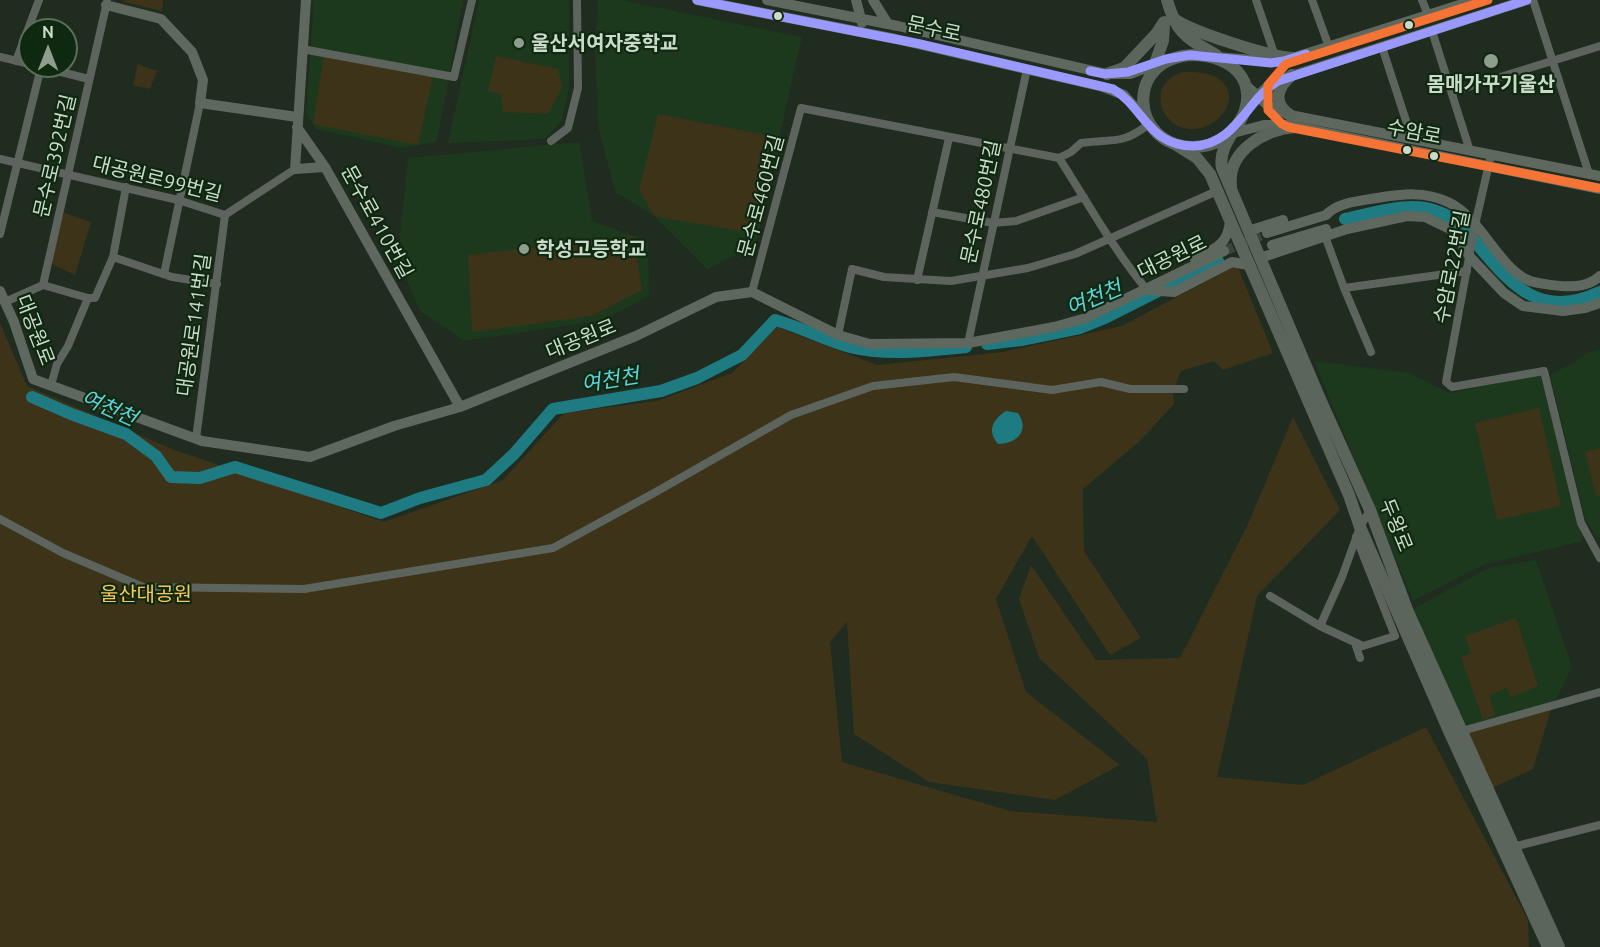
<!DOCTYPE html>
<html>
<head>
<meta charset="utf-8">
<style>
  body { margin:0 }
  #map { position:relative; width:1600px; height:947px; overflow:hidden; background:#1f2c1f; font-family:Ubuntu,sans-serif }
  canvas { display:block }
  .north { position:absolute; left:18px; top:18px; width:60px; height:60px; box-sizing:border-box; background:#0f2810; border:2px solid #5a6f5a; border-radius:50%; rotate:0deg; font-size:16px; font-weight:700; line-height:24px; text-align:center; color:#cbdaca }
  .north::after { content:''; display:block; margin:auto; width:21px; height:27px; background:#8f9d8e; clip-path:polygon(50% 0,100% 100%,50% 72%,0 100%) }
</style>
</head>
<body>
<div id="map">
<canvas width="1600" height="947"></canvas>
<div class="north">N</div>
</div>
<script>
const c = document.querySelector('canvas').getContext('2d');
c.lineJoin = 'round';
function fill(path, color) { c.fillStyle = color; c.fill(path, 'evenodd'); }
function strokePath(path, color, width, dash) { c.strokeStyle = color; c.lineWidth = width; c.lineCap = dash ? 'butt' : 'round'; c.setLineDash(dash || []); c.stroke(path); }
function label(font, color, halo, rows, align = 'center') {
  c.font = font + ' Ubuntu,"Noto Sans KR",sans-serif'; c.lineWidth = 4.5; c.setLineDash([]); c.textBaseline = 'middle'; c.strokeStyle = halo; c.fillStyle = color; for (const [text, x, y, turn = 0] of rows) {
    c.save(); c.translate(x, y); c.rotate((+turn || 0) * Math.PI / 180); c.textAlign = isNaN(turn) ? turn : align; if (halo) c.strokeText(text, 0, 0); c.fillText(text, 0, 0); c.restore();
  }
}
fill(new Path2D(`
  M314,0H463L437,142L401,148L316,129L306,113Z
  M479,0H569V87L562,121L545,139L448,143Z
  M598,0H621L802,37L755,246L707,269L654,216L615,192L598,126L595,46Z
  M579,142L592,221L648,241L649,295L605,320L464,341L419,310L398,257L408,158Z
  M1600,350V537L1597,538L1585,518L1551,379L1552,373L1572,364L1589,352Z
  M1314,361L1409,373L1450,393L1537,374L1541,377L1583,541L1483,565L1413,601Z
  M1536,560L1572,667L1555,702L1462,731L1408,612L1488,568Z`), '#1d391d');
fill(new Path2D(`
  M130,0H163L162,11L120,1Z
  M324,55L433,76L418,145L313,124Z
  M496,56L558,69L562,87L548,114L503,112L501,94L488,91Z
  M138,64L157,71L150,89L133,85Z
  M1184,72C1195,72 1206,72 1216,77C1236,87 1231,111 1214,122C1169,151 1136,84 1184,72Z
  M658,114L771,136L766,157L771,158L752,233L654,216L639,190Z
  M59,211L91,222L75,275L48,262Z
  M633,236L642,290L592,316L472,332L468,255Z
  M1237,265L1273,353L1223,370L1214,361L1181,371L1173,390L1174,404L1141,440L1083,489L1084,551L1141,638L1110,655L1032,536L996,599L1026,692L1120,765L1055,800L929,782L854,734L847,622L830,642L842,762L1010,811L1157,822L1147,759L1039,658L1019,599L1031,565L1096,660L1180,658L1248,524L1293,417L1340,510L1257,596L1217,777L1303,785L1426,727L1528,920L1529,947H0V323L27,386L172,449L384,522L503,480L564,413L657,401L732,373L777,327L877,365L1003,352L1122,326Z
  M1539,408L1561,506L1497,520L1475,423Z
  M1600,448V495L1596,496L1585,452Z
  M1516,618L1538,686L1511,697L1507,688L1489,695L1495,715L1483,720L1461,657L1471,653L1465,636Z
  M1552,706L1533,769L1488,790L1462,731Z`), '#3d3318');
fill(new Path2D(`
  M1006,411L1018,413C1030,430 1017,444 998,444C987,431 992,420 1006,411Z`), '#1e7b82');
strokePath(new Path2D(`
  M1345,219C1375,213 1410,200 1439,212C1456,218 1466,231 1477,244C1512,286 1541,320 1600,292
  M987,344L1021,340L1080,328L1105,318L1218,261
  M32,397L71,414L126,434L156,456L171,477L200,478L235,467L381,513L420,498L486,480L514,454L553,409L661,391L697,378L742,355L775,320C801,327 824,340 850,347C886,356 929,351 966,347`), '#1e7b82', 12);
strokePath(new Path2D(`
  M1224,251L1267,233`), '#394639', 10, [10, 5]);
strokePath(new Path2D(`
  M1256,0L1275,56
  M1312,0L1329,47
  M1422,0L1428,15
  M1533,0L1589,174
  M1432,31L1470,151
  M1382,47L1412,139
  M302,49L454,77L472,0
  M0,57L30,64
  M16,61L39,0
  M37,66L89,79
  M1452,92L1600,46
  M551,141L568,128L578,88L577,0
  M1491,155L1475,225L1446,382L1452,387L1544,371L1581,523L1600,558
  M1059,158C1088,203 1113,249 1147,290
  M0,159L178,200L225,215L295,169
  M932,212L993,223L1016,221L1084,197
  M0,234L41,67
  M1325,236L1344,288L1371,352
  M113,257L172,277L217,284
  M164,274L200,103
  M917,280L949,138
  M43,285L107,2
  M1344,288L1467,271
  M752,292L801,108L1059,158L1071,152L1081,143C1113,138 1121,146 1149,124
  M5,302L43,285L88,298H95L113,257L126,187
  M838,335L852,269L884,277L951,281L1028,268L1075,254L1217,191
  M968,343L1027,69
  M51,385L57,364L68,346L88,298
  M196,439L225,215
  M0,519L63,553L143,587L304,589L553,548L654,493L791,415L873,386L954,377L1052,390L1101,382L1130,389H1184
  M1356,537L1395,636L1363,646L1320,626L1342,577L1360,527L1370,510
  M1270,596L1320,626
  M1355,643L1360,658
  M1462,731L1600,692
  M1513,847L1600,825`), '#5d645d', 8);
strokePath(new Path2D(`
  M306,0L295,169L325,167L460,407
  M697,0L896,39L1103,87L1124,95L1147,121
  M767,0L898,26L1107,74H1130L1159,63
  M856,0L862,23
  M873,0L888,24
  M106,5L161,19L192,52L203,80L200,103L297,117
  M1216,57L1280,62L1475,0
  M1246,85L1267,105L1290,115L1600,176
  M1253,100L1266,88L1285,78L1527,0
  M297,127L325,167
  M1229,134L1264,125H1288L1600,189
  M1248,231L1283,220
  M1267,233L1326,215C1338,202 1360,201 1377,198C1402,194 1425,191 1448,202C1482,218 1498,268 1530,281C1540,284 1551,285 1561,286C1576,287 1589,286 1600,276
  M1272,245L1326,229
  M1260,258L1347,229L1407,216L1425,217L1452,230L1470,257L1504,293L1523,306L1563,311L1585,308L1600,303
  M1195,259C1215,248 1227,246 1230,222
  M1147,290L1174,292L1232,262L1248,265
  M0,291L14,322L33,379L202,441L310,457L394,426L460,407L636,336L716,297L752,292L838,335L870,344L968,343L1054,327L1086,318L1224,251`), '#5f685f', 10);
strokePath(new Path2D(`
  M1167,0C1177,35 1186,37 1216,55
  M1173,18C1190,32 1271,57 1294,58
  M1194,55C1277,59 1252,147 1193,147C1130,146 1123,57 1194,55Z
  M1153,69L1163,41L1164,25
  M1107,74L1124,68L1157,33L1164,22
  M1290,115C1272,103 1277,87 1292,75
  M1242,117C1234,132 1218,149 1222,168L1320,399L1370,510L1408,612L1559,947
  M1173,143L1197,158L1210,174L1349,495L1360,527L1449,731L1548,947
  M1231,186C1227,151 1265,129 1296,127`), '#5b655b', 12);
strokePath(new Path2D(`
  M697,0L920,44L1113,89C1134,101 1143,124 1162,137C1171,143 1182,146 1193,146C1236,145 1246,100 1278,81L1527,0
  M1090,71L1105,74L1128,72L1166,59L1190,55L1271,63L1284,61L1306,54`), '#99f', 9);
strokePath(new Path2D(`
  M1488,0L1286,64L1268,85V110L1282,124L1288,127L1598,188`), '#f57335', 9);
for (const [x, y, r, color] of [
  [778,16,5,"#cbdaca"],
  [1409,25,5,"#cbdaca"],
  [519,43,6,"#8f9d8e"],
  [1491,61,8,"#8f9d8e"],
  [1407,150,5,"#cbdaca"],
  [1434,156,5,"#cbdaca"],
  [524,249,6,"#8f9d8e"]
]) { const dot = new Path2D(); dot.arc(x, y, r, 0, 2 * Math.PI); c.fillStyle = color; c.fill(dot); strokePath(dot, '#0f2810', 2); }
label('20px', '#cbdaca', '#0f2810', [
  ["문수로",934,29,12],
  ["수암로",1414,132,11],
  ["문수로392번길",55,156,-77],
  ["대공원로99번길",157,179,14],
  ["문수로460번길",761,196,-75],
  ["문수로480번길",981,202,-78],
  ["문수로410번길",377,222,61],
  ["대공원로",1172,257,-26],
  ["수암로22번길",1452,267,-79],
  ["대공원로141번길",194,325,-82],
  ["대공원로",35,330,69],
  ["대공원로",581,339,-22],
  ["두왕로",1396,525,68]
]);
label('bold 20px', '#cbdaca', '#0f2810', [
  ["울산서여자중학교",531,43],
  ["몸매가꾸기울산",1491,84,"center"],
  ["학성고등학교",536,249]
], 'left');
label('20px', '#fac654', '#0f2810', [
  ["울산대공원",146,594]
]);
label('italic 21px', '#5ed3de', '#0f2810', [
  ["여천천",1094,298,-23],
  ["여천천",610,380,-9],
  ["여천천",109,408,24]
]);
</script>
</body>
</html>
